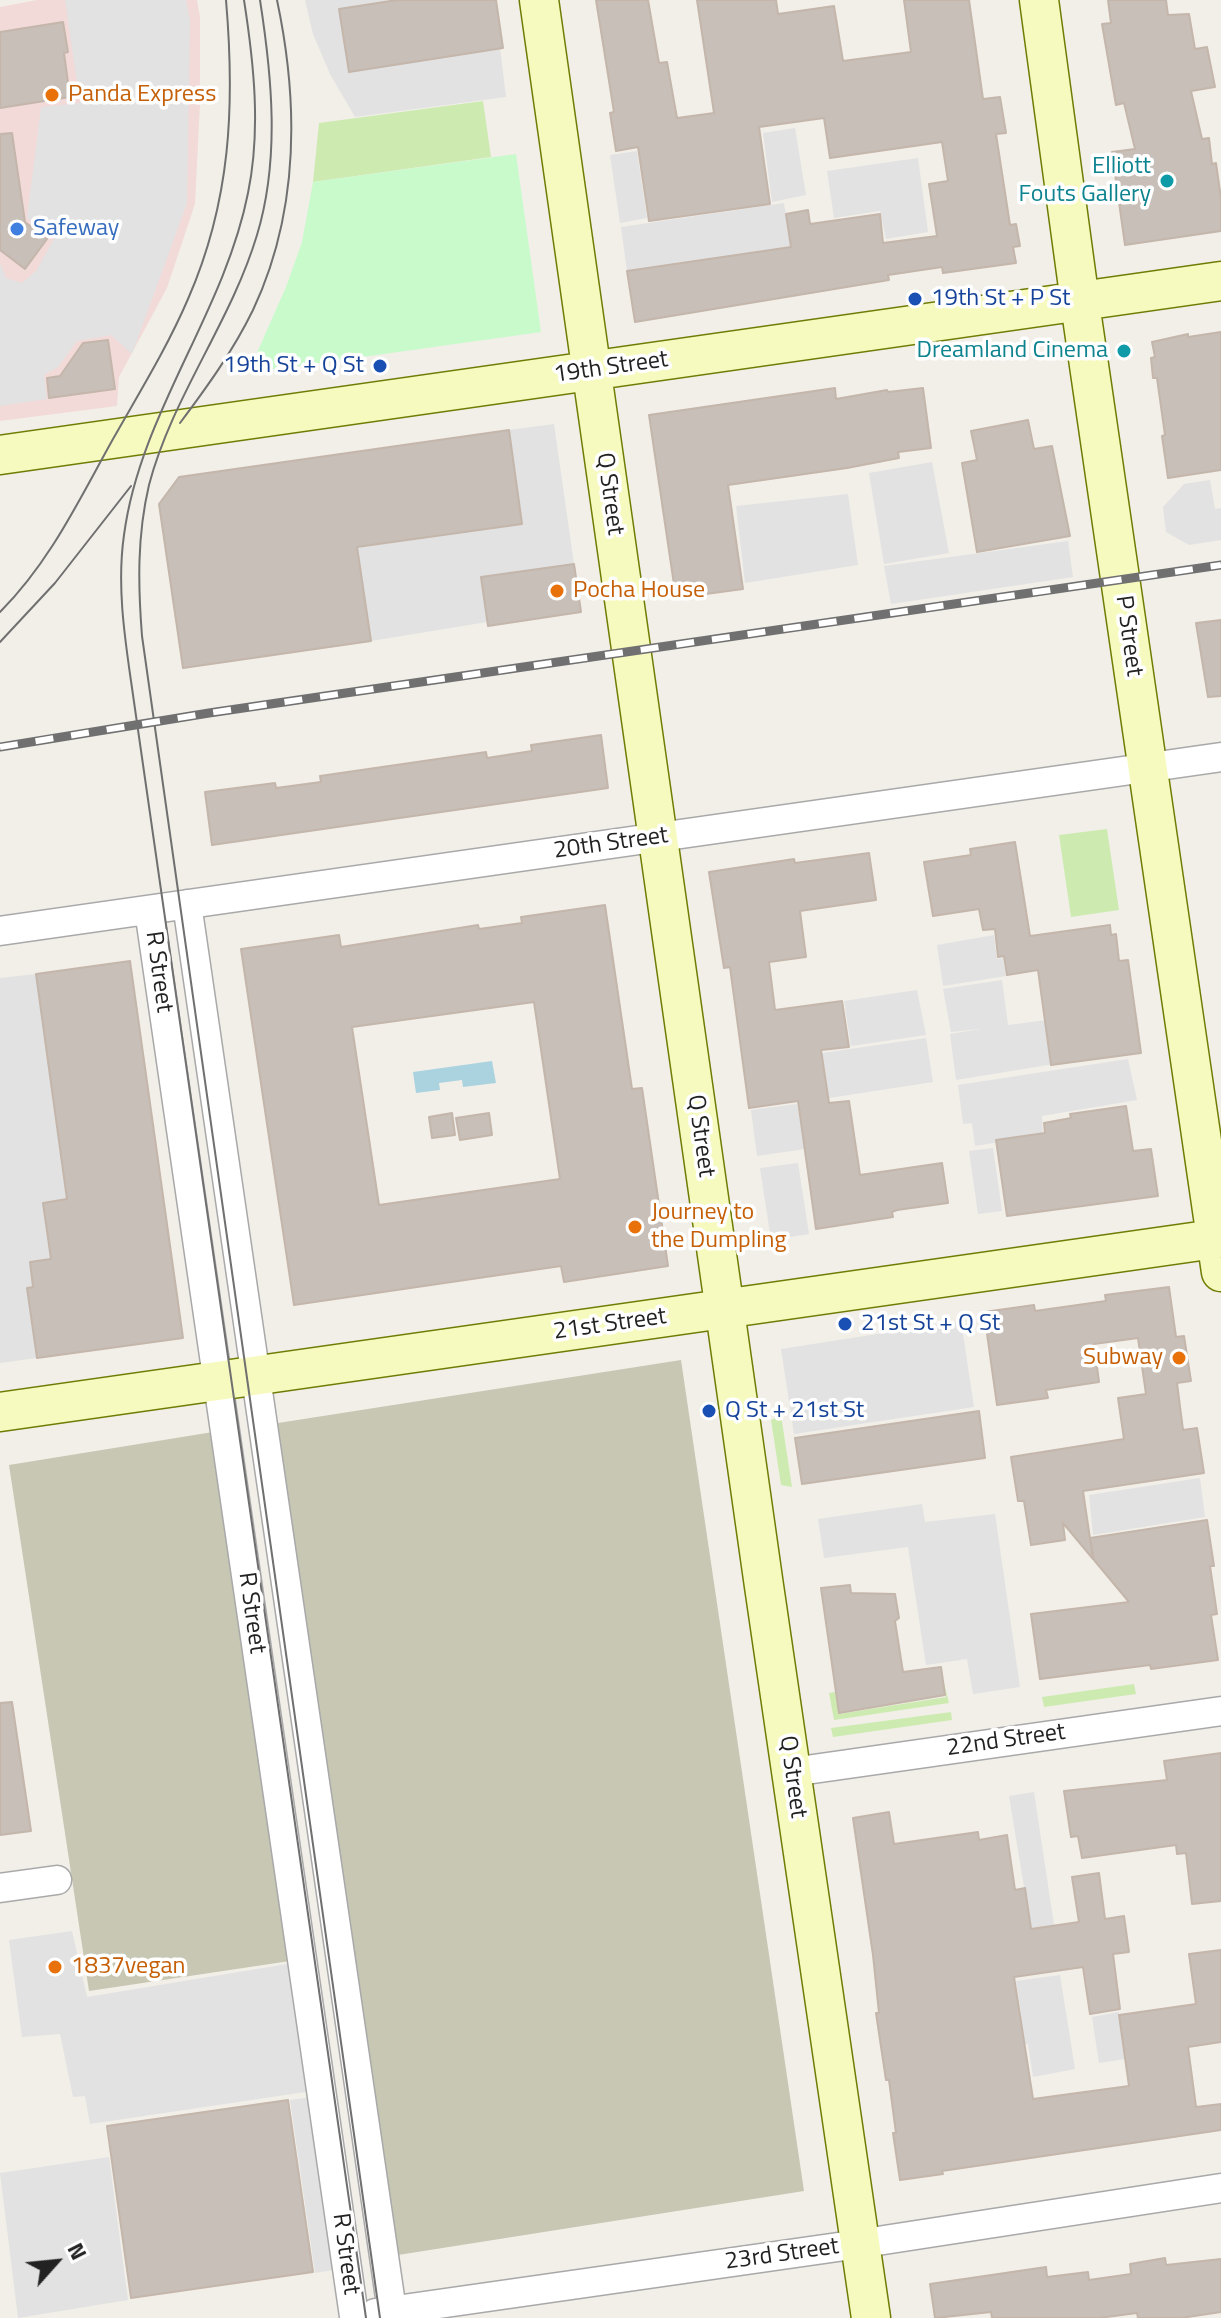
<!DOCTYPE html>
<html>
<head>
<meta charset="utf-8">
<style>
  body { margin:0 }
  #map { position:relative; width:1221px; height:2318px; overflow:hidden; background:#f2efe9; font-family:"Titillium Web",sans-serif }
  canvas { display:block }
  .north { position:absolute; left:16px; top:2222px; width:80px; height:80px; -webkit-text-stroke:6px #fff; paint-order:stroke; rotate:63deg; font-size:22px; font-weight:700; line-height:32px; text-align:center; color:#222 }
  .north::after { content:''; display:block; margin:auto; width:28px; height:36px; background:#222; clip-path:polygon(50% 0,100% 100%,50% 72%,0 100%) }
</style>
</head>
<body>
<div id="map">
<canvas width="1221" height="2318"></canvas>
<div class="north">N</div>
</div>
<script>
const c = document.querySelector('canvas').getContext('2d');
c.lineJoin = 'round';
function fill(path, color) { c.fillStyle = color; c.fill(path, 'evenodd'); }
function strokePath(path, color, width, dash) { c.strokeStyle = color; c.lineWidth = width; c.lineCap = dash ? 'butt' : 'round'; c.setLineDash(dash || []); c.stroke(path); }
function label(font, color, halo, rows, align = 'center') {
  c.font = font + ' "Titillium Web",sans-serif'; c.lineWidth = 7; c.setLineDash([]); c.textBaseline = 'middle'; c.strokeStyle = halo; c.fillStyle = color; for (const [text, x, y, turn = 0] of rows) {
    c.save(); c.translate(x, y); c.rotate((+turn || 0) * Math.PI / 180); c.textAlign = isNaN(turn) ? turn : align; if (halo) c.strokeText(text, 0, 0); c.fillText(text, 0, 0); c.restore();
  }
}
fill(new Path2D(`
  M37,0H197L200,17V104L195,204L167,288L119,377L117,406L0,421V7Z`), '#f2dad9');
fill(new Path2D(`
  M681,1360L804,2191L379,2258L259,1426Z
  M213,1432L290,1961L89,1991L9,1465Z`), '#c7c7b4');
fill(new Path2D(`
  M483,101L491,157L313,182L319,123Z
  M1107,829L1119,910L1071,917L1059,835Z
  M781,1415L792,1487L781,1485L771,1420Z
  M943,1679L949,1703L834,1720L829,1693L835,1692L839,1714L946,1697Z
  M1134,1684L1136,1694L1044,1707L1042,1697Z
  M951,1712L952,1720L833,1737L831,1728Z`), '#cdebb0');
fill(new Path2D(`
  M516,154L541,332L248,373L286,287L302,242L313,182Z`), '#c8facc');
fill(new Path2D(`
  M65,0H186L190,20L187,203L132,354L111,335L77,341L58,367L44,375L47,399L0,406V263L6,278L22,283L36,271L55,237L27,218L41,107L80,103Z
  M305,0H397L339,9L349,71L500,48L506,97L355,117L330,74L313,34Z
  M795,128L806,195L772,202L763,133Z
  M637,151L647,218L620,223L610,155Z
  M918,158L928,232L886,239L880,211L834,218L827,171Z
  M784,203L791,247L627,271L621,227Z
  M554,424L574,564L481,577L487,622L371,641L357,548L522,524L509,430Z
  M932,462L949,553L884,564L869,473Z
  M1210,480L1215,509L1221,508V540L1189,545L1166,532L1163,507L1184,484Z
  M848,494L858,565L745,583L736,506Z
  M1068,541L1073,577L891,604L884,566Z
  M994,935L997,959L1003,958L1006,976L943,986L937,945Z
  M36,974L67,1199L43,1203L51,1259L30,1262L33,1287L27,1289L37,1358L0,1363V978Z
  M1002,980L1008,1025L1047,1020L1054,1064L956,1080L950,1034L981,1029L951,1032L943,989Z
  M917,990L926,1035L851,1046L844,1001Z
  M926,1038L933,1082L829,1098L822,1053Z
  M1128,1059L1137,1100L1042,1116L1043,1135L975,1146L972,1123L963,1124L958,1085Z
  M797,1104L805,1149L757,1156L751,1110Z
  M993,1148L1002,1211L978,1214L969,1151Z
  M798,1163L809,1234L771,1240L760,1168Z
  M961,1321L974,1407L794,1434L781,1349Z
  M1200,1478L1205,1517L1093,1535L1089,1495Z
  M922,1504L925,1522L995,1514L1020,1687L973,1694L967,1659L926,1665L908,1547L824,1558L818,1519Z
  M1034,1792L1054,1925L1031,1929L1009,1796Z
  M72,1931L87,1997L293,1963L319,2090L90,2124L85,2096L73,2097L60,2034L22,2037L9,1940Z
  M1060,1975L1075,2069L1033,2077L1028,2044L1005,2046L1000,2017L1021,2014L1016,1981Z
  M1119,2012L1125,2059L1099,2063L1092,2017Z
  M319,2096L346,2268L315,2273L290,2100Z
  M109,2157L128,2300L18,2318L0,2173Z`), '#e2e2e2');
fill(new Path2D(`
  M492,1061L496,1083L463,1087L462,1080L439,1083L440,1090L416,1093L413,1072Z`), '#aad3df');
const building = new Path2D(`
  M397,0H496L503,48L349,72L339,9Z
  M596,0H648L659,63L667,62L677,118L714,113L697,0H776L778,14L834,6L843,61L911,52L904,0H969L983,99L1000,97L1006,133L996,134L1010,225L1016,224L1020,246L1013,247L1016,263L943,273L942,267L888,275L889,280L635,322L627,271L791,247L786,214L808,210L810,224L880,214L883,243L937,236L929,184L948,181L942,142L830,158L824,118L759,127L770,204L649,221L638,147L616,151L610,113L614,112Z
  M1108,0H1166L1168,15L1189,14L1195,49L1207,47L1215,87L1191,91L1202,139L1209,138L1212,164L1216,163L1221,198V231L1125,245L1112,152L1135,149L1124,103L1116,105L1102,24L1111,23Z
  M63,22L68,52L64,53L70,97L0,108V32Z
  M12,133L25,222L47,239L25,269L0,250V134Z
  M1221,332V470L1168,478L1162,436L1165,435L1157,378H1153L1151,358L1155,357L1152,342L1188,334V337Z
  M108,340L115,389L49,398L47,378L60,376L83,343Z
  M835,388L836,399L887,390L888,392L923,388L931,448L898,452L899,458L847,468L728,485L743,589L676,598L649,415Z
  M1028,420L1034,449L1052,446L1070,536L977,552L962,463L977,460L971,431Z
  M509,430L522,524L357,547L371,641L183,668L159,504L179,477Z
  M574,564L581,612L488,626L481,577Z
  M1221,620V696L1208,697L1196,623Z
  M601,735L608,788L212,845L205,792L275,783L276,788L321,782L320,776L486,752L487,758L532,751L531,745Z
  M1015,842L1030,936L1110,925L1111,935L1116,934L1119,961L1128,960L1141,1053L1051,1065L1038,970L1007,975L1004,956L998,957L995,929L983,930L979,909L933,916L924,862L971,855L970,849Z
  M869,853L876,900L800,911L806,957L769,962L775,1010L842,1001L849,1047L821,1050L829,1103L849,1101L860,1175L942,1163L948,1203L897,1210L892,1212L893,1217L816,1229L798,1101L749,1108L730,967L724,968L709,872L794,859L795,863Z
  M605,905L632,1089L642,1088L668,1266L564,1282L561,1266L294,1305L241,949L339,935L341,947L478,925L479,929L522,923L521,917ZM534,1002L560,1179L379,1205L352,1027Z
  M130,961L183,1338L37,1358L27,1288L33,1287L30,1262L51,1259L43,1203L67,1199L36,974Z
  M1126,1106L1133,1151L1151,1149L1158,1196L1007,1216L996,1140L1045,1133L1044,1123L1071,1118L1070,1114Z
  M452,1113L455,1135L432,1138L429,1117Z
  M489,1113L492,1135L460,1140L456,1118Z
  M1169,1287L1176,1337L1184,1336L1191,1381L1177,1383L1183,1430L1197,1428L1204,1473L1083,1491L1093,1559L1063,1523L1065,1540L1031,1545L1024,1501H1018L1011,1457L1124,1439L1118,1398L1146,1394L1138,1338L1094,1344L1099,1382L1046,1390L1048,1398L997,1405L984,1312L1034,1305L1035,1311L1106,1301L1105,1295Z
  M979,1411L985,1458L802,1484L795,1438Z
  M1207,1520L1214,1566H1210L1217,1614L1211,1615L1218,1660L1151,1669L1150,1665L1040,1679L1031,1614L1129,1602L1094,1560L1090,1538Z
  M850,1585L851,1593L895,1594L899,1618L895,1621L903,1672L941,1667L945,1695L839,1713L821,1588Z
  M12,1702L31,1831L0,1835V1703Z
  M1221,1753V1901L1192,1904L1186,1853L1177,1854L1176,1845L1082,1858L1078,1836L1071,1837L1064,1791L1167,1780L1164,1761Z
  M889,1812L894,1844L978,1832L979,1840L1007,1835L1015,1890L1025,1888L1031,1929L1079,1922L1072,1877L1099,1873L1105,1919L1124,1916L1129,1952L1113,1954L1120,2009L1090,2014L1083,1967L1014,1977L1033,2099L1129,2086L1119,2015L1196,2004L1189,1954L1221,1950V2042L1188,2047L1196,2107L1221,2104V2130L942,2171L943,2174L900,2180L893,2133H896L889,2080H886L876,2013H879L873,1955L853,1818Z
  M288,2100L313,2272L131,2298L107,2126Z
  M1165,2258L1166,2265L1221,2259V2312L1181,2318H1138L1137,2313L1099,2318H992L991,2312L935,2318L930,2284L1046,2267L1047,2277L1088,2272L1089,2280L1131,2274L1130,2264Z`);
fill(building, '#c7bfb8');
strokePath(building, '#c4b6ab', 2);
const street = new Path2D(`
  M187,904L392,2311
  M149,910L354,2316
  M0,931L1221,757
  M792,1772L1221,1711
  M0,1888L57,1880
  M375,2313L845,2246L1221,2188`);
const secondary = new Path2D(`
  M539,0L764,1586L871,2318
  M1039,0L1083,324L1221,1272
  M0,455L1221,281
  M0,1412L1221,1238`);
strokePath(street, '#a9a9a9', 31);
strokePath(secondary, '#707d05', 41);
strokePath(street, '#fff', 28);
strokePath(secondary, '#f7fabf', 38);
strokePath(new Path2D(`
  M244,0C254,64 261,130 248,193C224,314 140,413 124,535C117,583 124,633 131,681L366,2318
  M260,0C272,77 280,159 257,235C231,322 172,397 149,485C137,536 138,585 142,636L380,2318
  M180,423C207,387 233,351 253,310C299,212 299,104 277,0
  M0,612C50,562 79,500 113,439C139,393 167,348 188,299C231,201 235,105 226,0
  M0,642L55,583L131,486`), '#707070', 2);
const rail = new Path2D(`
  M0,747L209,713L1221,565`);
strokePath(rail, '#707070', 9);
strokePath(rail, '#fff', 6, [18]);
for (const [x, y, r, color] of [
  [52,95,8,"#e8710a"],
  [1167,181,8,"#0f9aa8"],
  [17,229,8,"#3f7fe0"],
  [915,299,8,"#1a4fb4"],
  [1124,351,8,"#0f9aa8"],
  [380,366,8,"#1a4fb4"],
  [557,591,8,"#e8710a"],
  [635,1227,8,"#e8710a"],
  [845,1324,8,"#1a4fb4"],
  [1179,1358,8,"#e8710a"],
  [709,1411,8,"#1a4fb4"],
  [55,1967,8,"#e8710a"]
]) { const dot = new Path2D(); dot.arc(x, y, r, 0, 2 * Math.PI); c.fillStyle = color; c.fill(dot); strokePath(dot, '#fff', 3); }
label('24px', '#c56008', '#fff', [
  ["Panda Express",68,95],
  ["Pocha House",573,591],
  ["Journey to",651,1213],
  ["the Dumpling",651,1241],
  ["Subway",1163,1358,"right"],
  ["1837vegan",71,1967]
], 'left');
label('24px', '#0d838f', '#fff', [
  ["Elliott",1151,167],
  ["Fouts Gallery",1151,195],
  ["Dreamland Cinema",1108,351]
], 'right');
label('24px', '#366cbe', '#fff', [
  ["Safeway",33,229]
], 'left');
label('24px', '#164399', '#fff', [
  ["19th St + P St",931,299],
  ["19th St + Q St",364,366,"right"],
  ["21st St + Q St",861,1324],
  ["Q St + 21st St",725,1411]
], 'left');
label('24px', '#222', '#fff', [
  ["19th Street",611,368,-8],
  ["Q Street",609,494,82],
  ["P Street",1128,636,82],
  ["20th Street",611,844,-8],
  ["R Street",158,972,82],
  ["Q Street",700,1136,82],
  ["21st Street",610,1325,-8],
  ["R Street",251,1613,82],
  ["22nd Street",1006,1741,-8],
  ["Q Street",792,1777,82],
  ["R Street",345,2254,82],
  ["23rd Street",782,2255,-8]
]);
</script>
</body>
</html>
